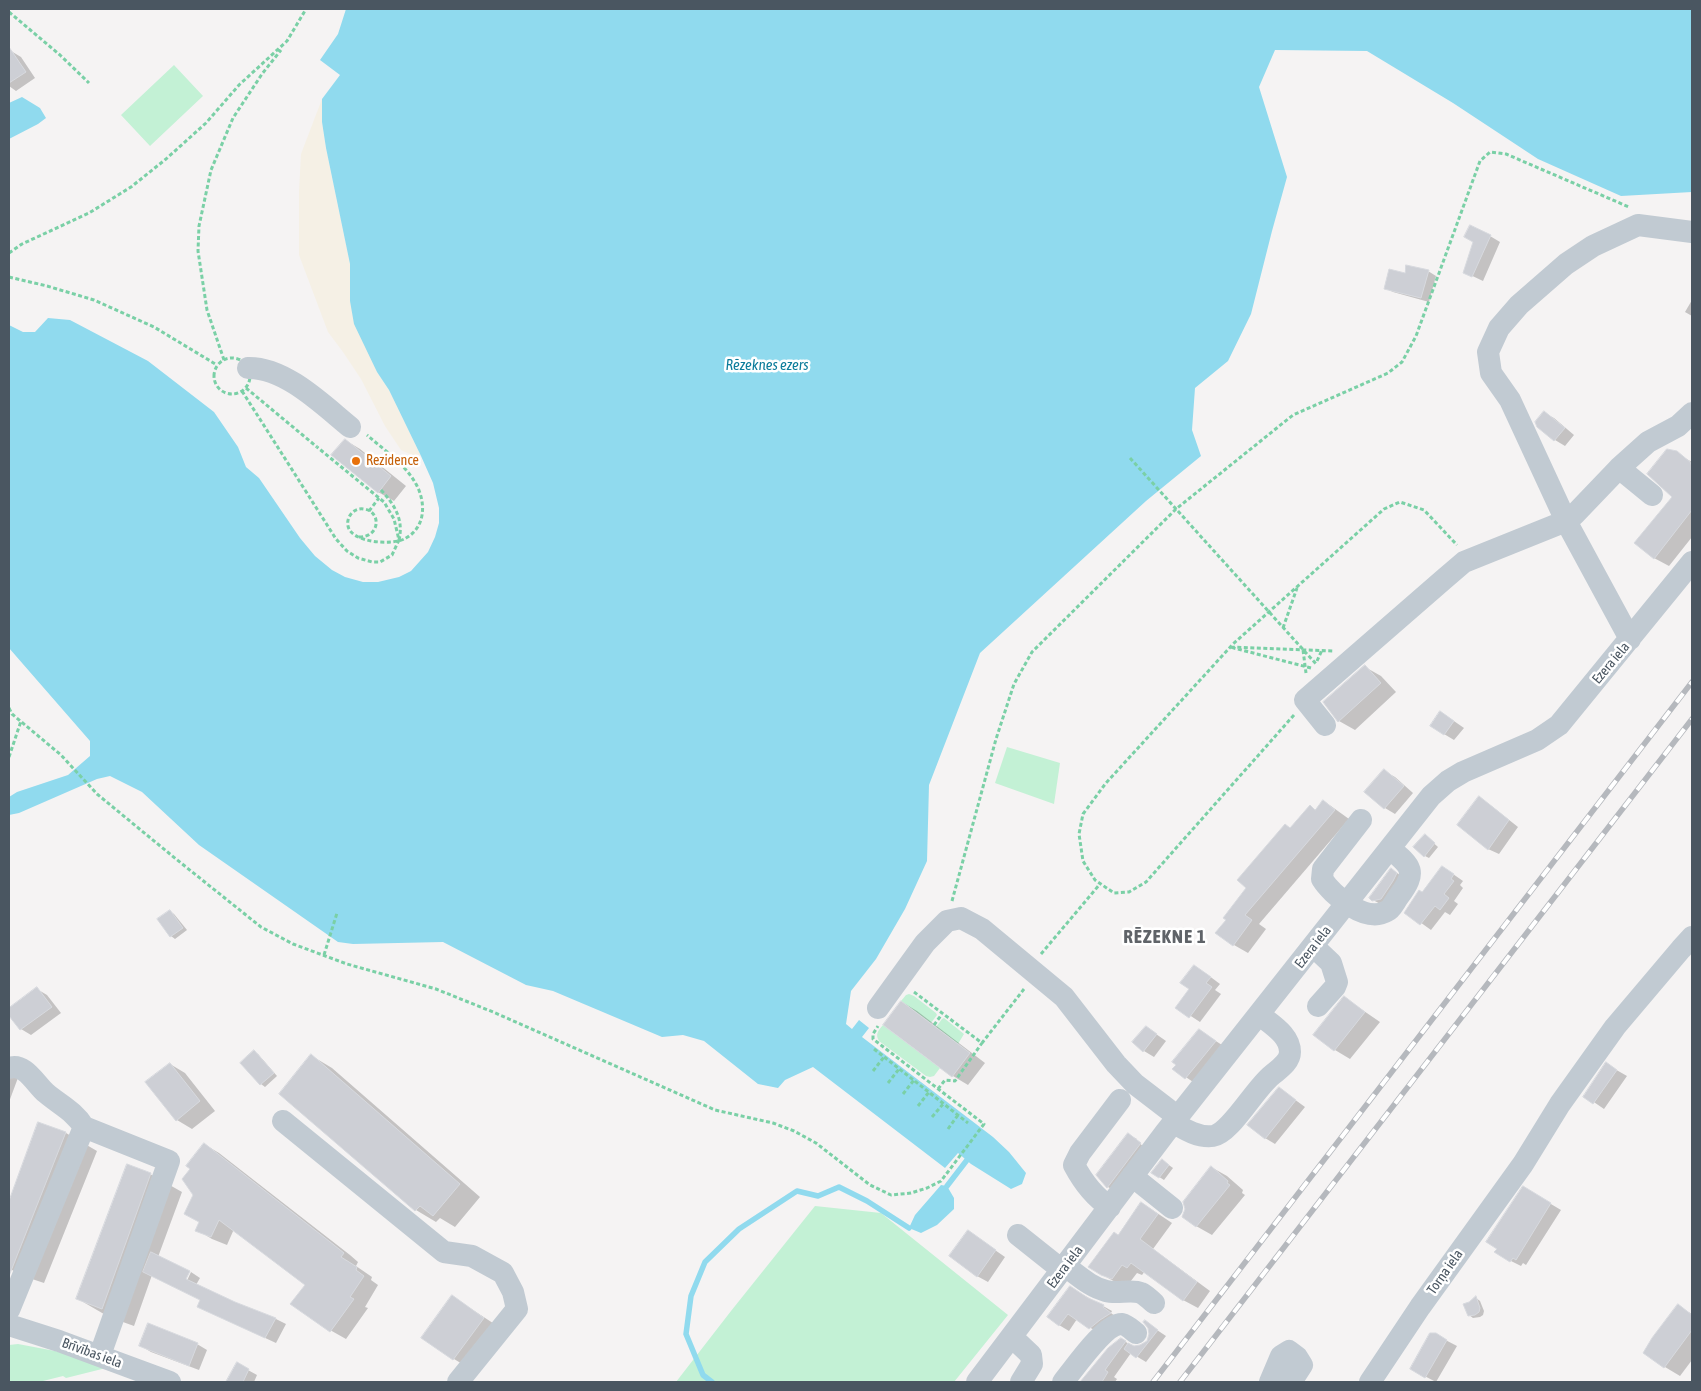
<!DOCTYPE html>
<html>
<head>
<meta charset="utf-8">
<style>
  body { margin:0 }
  #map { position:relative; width:1701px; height:1391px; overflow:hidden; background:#f5f3f3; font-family:"Asap Condensed",sans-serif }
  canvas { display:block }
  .frame { position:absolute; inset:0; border:10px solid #4a5661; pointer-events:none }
</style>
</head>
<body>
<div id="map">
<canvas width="1701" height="1391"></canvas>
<div class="frame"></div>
</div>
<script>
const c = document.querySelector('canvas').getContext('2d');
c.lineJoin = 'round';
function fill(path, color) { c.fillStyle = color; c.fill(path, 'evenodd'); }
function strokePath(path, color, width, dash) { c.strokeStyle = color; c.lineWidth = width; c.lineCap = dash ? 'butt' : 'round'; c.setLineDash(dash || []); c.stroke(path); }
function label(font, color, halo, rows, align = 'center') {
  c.font = font + ' "Asap Condensed",sans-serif'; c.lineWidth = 5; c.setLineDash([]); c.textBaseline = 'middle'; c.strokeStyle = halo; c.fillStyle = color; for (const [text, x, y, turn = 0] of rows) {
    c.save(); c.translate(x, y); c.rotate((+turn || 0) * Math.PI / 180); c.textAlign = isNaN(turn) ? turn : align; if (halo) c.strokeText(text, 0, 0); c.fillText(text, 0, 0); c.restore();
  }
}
fill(new Path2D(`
  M174,65L203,96L150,146L121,115Z
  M1007,747L1060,763L1054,804L995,783Z
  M909,994L914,996L936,1013L937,1015L931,1023L901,1001L906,995Z
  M944,1018L964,1034L958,1044L936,1027L942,1019Z
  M883,1025L940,1068L934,1076L930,1077L926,1076L879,1041C875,1034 878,1031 883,1025Z
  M815,1206L881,1213L1008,1315L954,1382H676L731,1311Z
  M18,1344L71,1354L106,1368L66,1378L63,1376L39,1382H9V1345Z`), '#c3f1d5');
fill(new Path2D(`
  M322,99V122L326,148L350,264V301L377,372L389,390L421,456L412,455L401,450L385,426L361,379L343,352L328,332L299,255V191L301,154Z`), '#f5f0e5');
fill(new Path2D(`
  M346,9H1692V192L1621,196L1538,159L1453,103L1367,51L1275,50L1259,87L1287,177L1272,231L1251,314L1228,361L1195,388L1192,430L1201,456L1146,501L980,653L929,785L927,861L905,909L876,959L851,991L846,1024L852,1029L859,1020L869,1028L862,1037L993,1137L1009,1152L1026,1173L1022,1184L1011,1189L971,1164L958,1153L945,1168L813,1067L785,1080L778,1088L758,1084L704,1041L683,1035L662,1037L553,991L526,985L443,942L353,944L338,942L199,845L142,792L110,776L97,779L19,813L9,815V797L17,792L68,775L90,756V741L9,648V325L23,332H35L48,318L70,320L148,361L214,412L238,447L246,467L259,478L300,538L315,556L332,570L345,577L363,582H378L399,577L411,571L428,552L435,537L439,523V508L433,483L421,456L389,390L377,372L354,324L350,301V264L326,148L322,122V99L340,75L320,60L338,34Z
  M22,97L40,108L46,118L38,124L9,139V103Z
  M941,1185L947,1186L954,1198V1209L937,1225L921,1233L909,1228L915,1215Z`), '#90daee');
fill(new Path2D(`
  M11,51L21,57L35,78L16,91L9,86V52Z
  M1490,236L1500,242L1483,281L1464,272Z
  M1428,271L1436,276L1429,302L1393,292L1385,288Z
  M1692,300V316L1685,312Z
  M1544,413L1554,418L1574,435L1565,446L1555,440Z
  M345,440L360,449L406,486L394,501L378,492Z
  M1676,453L1692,462V537L1669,566L1654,558L1674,497Z
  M1365,667L1381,676L1396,692L1355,730L1339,721L1325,702Z
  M1441,712L1464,728L1454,740L1444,734Z
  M1384,771L1395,777L1413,793L1395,814L1385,808Z
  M1479,798L1489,804L1518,827L1499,854L1488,849Z
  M1324,801L1349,819L1259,924L1266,929L1248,953L1234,945L1227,919L1292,829L1311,807L1316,810Z
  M1429,839L1438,847L1429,858L1425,856Z
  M1443,867L1463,881L1460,885L1463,888L1454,901L1458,904L1450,915L1445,912L1431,930L1406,912L1423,893Z
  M1392,870L1402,876L1384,906L1373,900Z
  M170,911L174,914L187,930L175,939L171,936Z
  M1204,972L1220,984L1215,990L1221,994L1200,1022L1177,1007Z
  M37,989L47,995L61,1013L31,1035L21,1029L9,1014V1010Z
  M1345,998L1380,1022L1350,1059L1335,1050L1315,1035Z
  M902,1002L917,1011L985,1063L968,1085L953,1076Z
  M1146,1027L1166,1041L1154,1057L1144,1051Z
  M1199,1030L1225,1047L1196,1084L1174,1069Z
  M254,1052L258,1054L277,1076L265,1087L261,1084L242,1063Z
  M312,1056L332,1068L480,1197L455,1227L440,1218L436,1222L416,1210Z
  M9,1060L22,1067L9,1102Z
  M170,1064L185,1073L215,1111L192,1129L177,1120Z
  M1606,1064L1627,1076L1604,1109L1585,1096Z
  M1279,1088L1305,1107L1275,1144L1265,1138Z
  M39,1124L66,1133L97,1151L44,1283L20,1275L9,1268V1204Z
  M1129,1135L1137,1139V1141L1145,1148L1118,1193L1108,1187L1097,1175Z
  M204,1144L219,1153L350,1255L358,1262L356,1266L372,1277L371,1280L378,1285L365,1307L368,1308L346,1339L330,1330L306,1284L234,1229L227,1245L212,1239L197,1230L200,1222L192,1168Z
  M1162,1160L1173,1168L1164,1180L1153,1173Z
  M1211,1167L1227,1176L1243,1190L1242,1193L1245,1195L1212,1235L1196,1226Z
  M150,1174L182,1192L158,1257L185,1285L191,1272L200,1278L196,1285L234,1303L276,1319L286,1324L276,1343L209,1312L201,1300L152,1275L134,1326L109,1317L78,1299Z
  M1524,1188L1561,1210L1526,1265L1523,1263L1521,1266L1511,1261Z
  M1142,1203L1172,1223L1153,1249L1210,1291L1198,1308L1183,1300L1145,1271L1142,1275L1137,1273L1127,1286L1117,1283L1101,1274L1118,1236Z
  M969,1232L1005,1257L988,1282L977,1276Z
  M1080,1293L1112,1311L1111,1313L1119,1319L1100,1334L1077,1319L1069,1331L1059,1325Z
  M453,1297L499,1327L469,1368L454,1359L423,1337Z
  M1476,1298L1480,1301L1484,1311L1483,1315L1480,1317L1473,1318L1469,1315Z
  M1678,1306L1692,1314V1360L1680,1376L1665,1367L1645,1352Z
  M1145,1322L1166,1336L1146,1362L1131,1353L1114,1377L1117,1379L1115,1382H1089L1084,1379L1121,1339L1134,1347L1141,1346L1148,1341L1150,1334L1149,1327Z
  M1432,1333L1457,1346L1436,1382L1411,1369Z
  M197,1344L207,1350L199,1370L151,1352L141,1346Z
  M237,1364L257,1375L254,1382H236L230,1378Z`), '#0003');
strokePath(new Path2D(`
  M947,1186L967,1160
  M712,1382L703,1375L686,1334L691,1296L705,1262L739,1229L797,1191L818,1196L839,1187L867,1201L909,1228`), '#90daee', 5.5);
const building = new Path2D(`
  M9,47L26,72L9,83Z
  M1470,225L1491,235L1472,277L1463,273L1473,242L1464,237Z
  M1406,265L1429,270L1421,298L1384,289L1389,269L1405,273Z
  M1544,411L1565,428L1554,441L1537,427L1535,422Z
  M345,439L391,476L378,493L331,455Z
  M1667,449L1677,451L1690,462L1692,466V510L1654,559L1634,543L1672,497L1647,474Z
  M1365,665L1381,683L1338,722L1323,702Z
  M1440,711L1454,721L1444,735L1430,726Z
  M1384,769L1404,786L1384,809L1364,792Z
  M1479,796L1509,820L1488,850L1457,825Z
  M1323,800L1335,810L1245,915L1252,920L1233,946L1215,933L1226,920L1223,918L1246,888L1237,880L1285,824L1290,828L1310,805L1315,810Z
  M1425,834L1435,843L1424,857L1413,847Z
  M1442,866L1454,874L1451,879L1454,881L1444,894L1449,898L1440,910L1435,906L1420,925L1404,913L1419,890L1422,892Z
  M1391,868L1397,873L1393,881L1381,899L1372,901L1369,898Z
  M170,910L183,928L170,937L157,919Z
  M1194,965L1211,977L1206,983L1212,987L1189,1018L1175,1008L1189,989L1180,983Z
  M37,987L52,1007L20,1030L9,1016V1008Z
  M1344,996L1365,1012L1334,1051L1313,1035Z
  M901,1001L970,1053L952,1077L883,1025Z
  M1146,1026L1157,1034L1143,1052L1132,1042Z
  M1199,1029L1216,1041L1185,1079L1172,1069L1176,1065L1172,1062Z
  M254,1050L274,1073L260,1085L240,1063Z
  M311,1054L460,1184L433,1216L420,1206L415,1211L279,1094Z
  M1606,1062L1617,1070L1593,1104L1583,1097Z
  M170,1063L200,1101L176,1121L145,1082Z
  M1279,1087L1296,1100L1265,1139L1247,1125Z
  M38,1122L66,1132L9,1276V1201Z
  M1128,1133L1141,1143L1107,1188L1096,1175Z
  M204,1143L334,1245L344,1253L341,1257L357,1267L356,1270L364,1276L350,1297L354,1299L330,1332L290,1304L305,1285L219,1220L211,1237L195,1231L199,1222L184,1214L193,1195L182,1179L190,1169L186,1166Z
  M1162,1159L1169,1165L1159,1178L1151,1173Z
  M127,1164L151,1173L102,1309L76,1299Z
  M1211,1166L1228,1181L1227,1183L1230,1185L1196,1227L1182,1217L1185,1209L1183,1202Z
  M1523,1186L1551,1203L1516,1260L1513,1258L1510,1262L1494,1252L1497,1249L1486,1242Z
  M1141,1202L1158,1214L1140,1239L1197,1282L1183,1301L1131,1263L1127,1268L1122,1265L1112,1279L1101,1275L1088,1267L1114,1232L1118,1235Z
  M968,1230L996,1250L977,1277L949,1256Z
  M151,1252L190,1271L186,1279L235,1302L276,1318L265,1338L197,1307L200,1300L143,1272Z
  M1070,1286L1088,1298L1102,1304L1104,1305L1103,1307L1111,1313L1100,1320L1089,1329L1068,1314L1059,1326L1047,1317Z
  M452,1295L484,1318L453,1360L421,1338Z
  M1476,1296L1480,1308L1479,1312L1475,1315L1468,1316L1463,1304L1469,1302Z
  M1678,1304L1692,1315V1330L1664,1368L1643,1353L1652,1338Z
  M1145,1320L1158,1330L1136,1358L1124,1349L1128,1343L1134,1346L1140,1345L1147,1341L1149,1334L1148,1328L1143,1322Z
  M148,1323L198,1343L189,1366L139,1346Z
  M1430,1333H1436L1447,1340L1425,1378L1410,1369Z
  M1121,1338L1126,1341L1105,1370L1108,1372L1102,1382H1080L1108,1348Z
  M237,1362L249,1369L243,1382H226Z`);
fill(building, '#cdcfd5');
strokePath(building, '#d7d9de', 1);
strokePath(new Path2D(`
  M9,12L60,55L89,83
  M9,253L22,244L89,213L131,187L166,159L206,123L239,85L287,41L306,9
  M9,277L47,286L94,300L154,327L217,365
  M214 376a18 18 0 1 1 36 0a18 18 0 1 1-36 0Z
  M224,360L207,310L198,251L199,226L211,170L233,118L262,74L281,50
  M246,388L317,447
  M242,391L305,490
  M1130,458L1317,665
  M381,490C394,504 404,519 399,540
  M369,511L379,498
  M359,537C381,537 381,511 364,509C354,507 346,517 348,526C351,543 394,546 406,538C426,527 426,502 416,484C405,464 384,450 367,435
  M1283,628L1297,588
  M1303,650L1306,673
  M1317,661L1322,650
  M1311,668L1230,647L1333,651
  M9,708L12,714L61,755L97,794L176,859L261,927L293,944L347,964L436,989L493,1012L715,1110L773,1123L794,1131L816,1143L870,1185L891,1195L911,1193L927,1188L941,1181L984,1124L873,1039V1034L878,1026
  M1294,715L1146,882L1129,892L1114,893L1095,880L1083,861L1079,834L1083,814L1106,783L1233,644L1384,509L1400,502L1424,510L1457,545
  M9,757L21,721
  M952,901L996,739L1014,684L1032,652L1176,509L1293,415L1388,373L1402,362L1416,336L1480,161L1490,152L1506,154L1629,207
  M1041,954L1100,884
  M324,955L337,913
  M914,992L982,1043L1024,989
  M934,1025L942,1014
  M874,1049L968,1123
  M873,1071L884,1057
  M888,1083L899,1069
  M938,1089L945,1080L955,1081L982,1043
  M903,1094L914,1080
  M918,1106L929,1092
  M932,1117L944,1103
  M948,1129L958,1115`), '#7ad0a6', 3, [4, 2.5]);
strokePath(new Path2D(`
  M248,368C285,367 323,405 350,427
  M1619,468L1652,495
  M1630,639L1566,521L1510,400L1491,373L1488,352L1499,328L1519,305L1566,264L1593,246L1638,225L1692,232
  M1325,725L1305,700L1443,580L1464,562L1566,521L1574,515L1619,468L1648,442L1678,426L1692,413
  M1361,820L1323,869L1322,879C1332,895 1366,924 1387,911C1392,909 1395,901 1399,896C1417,872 1412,866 1390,849
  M1313,946L1331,963L1337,982L1335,987L1318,1006
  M878,1008L925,943L947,921L961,918L982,929L1064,997L1116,1064L1135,1084L1178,1117
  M9,1068C25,1062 36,1085 46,1093C60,1105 74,1111 84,1127
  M283,1121L444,1252L472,1256L503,1273L513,1292L517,1309L458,1382
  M1174,1122C1184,1130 1200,1138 1213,1136C1231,1133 1255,1088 1272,1075C1279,1069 1290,1062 1290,1052C1290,1034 1270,1024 1259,1014
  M1132,1176L1172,1208
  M1110,1207C1093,1196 1083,1182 1074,1165L1080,1153L1120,1100
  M1018,1235L1062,1270
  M1065,1266C1078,1275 1090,1287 1106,1291C1117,1294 1132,1289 1141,1293C1146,1295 1150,1300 1154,1303
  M9,1310L84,1127L169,1161L100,1355
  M9,1325L59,1341L170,1382
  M1012,1337L1031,1355L1032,1364L1021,1382
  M977,1382L1165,1133L1431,796L1448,781L1463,772L1537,740L1559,725L1692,562
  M1063,1382C1074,1369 1105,1323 1122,1324C1127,1325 1132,1330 1136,1333
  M1270,1382L1281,1356L1289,1351L1297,1357L1302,1365L1291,1382
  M1370,1382L1420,1307L1523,1164L1560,1104L1615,1027L1681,949L1692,937`), '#c1cad2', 22);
const rail = new Path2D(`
  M1153,1382L1692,682
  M1180,1382L1692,719`);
strokePath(rail, '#b5b8bd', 5.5);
strokePath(rail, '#fff', 4, [11]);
strokePath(new Path2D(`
  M305,490L336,539L347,551L358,558L372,562H380L392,555L399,540L394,519L384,502L317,447`), '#7ad0a6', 3, [4, 2.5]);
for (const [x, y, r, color] of [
  [356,461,5,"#e8710a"]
]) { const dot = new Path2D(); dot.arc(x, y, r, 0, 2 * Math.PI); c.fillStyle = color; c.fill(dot); strokePath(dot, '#fff', 2); }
label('14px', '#c56008', '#fff', [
  ["Rezidence",366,461]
], 'left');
label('14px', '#4a5661', '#fff', [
  ["Ezera iela",1611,663,-50],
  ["Ezera iela",1313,947,-52],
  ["Ezera iela",1065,1267,-53],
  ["Torņa iela",1445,1272,-55],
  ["Brīvības iela",92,1353,20]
]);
label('italic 15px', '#0c7c9b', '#fff', [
  ["Rēzeknes ezers",767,365]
]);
c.letterSpacing = '1px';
label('bold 19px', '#5f6368', '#fff', [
  ["RĒZEKNE 1",1165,937]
]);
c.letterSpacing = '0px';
</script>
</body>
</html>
